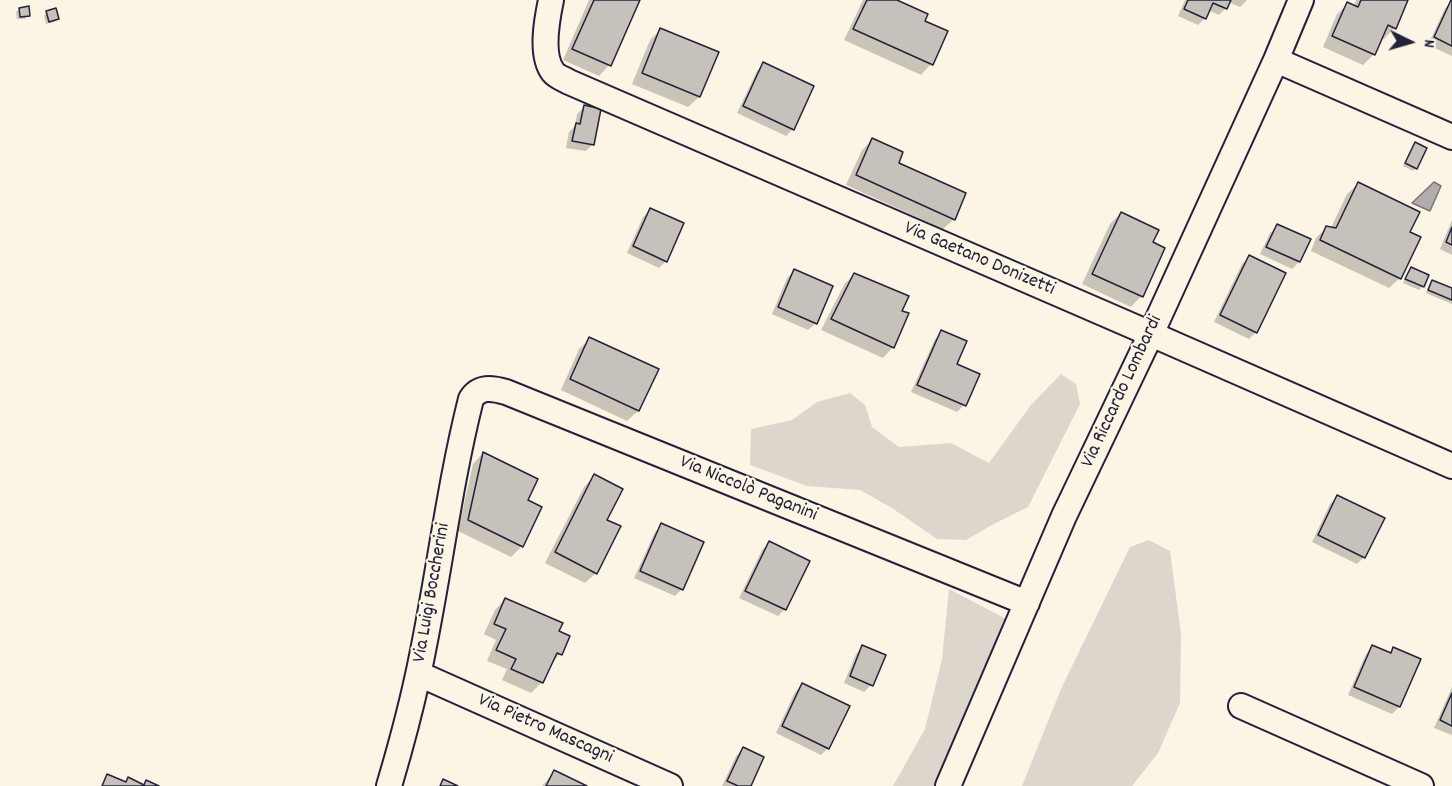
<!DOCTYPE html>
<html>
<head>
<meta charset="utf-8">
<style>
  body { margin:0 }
  #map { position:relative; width:1452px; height:786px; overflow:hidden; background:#fcf5e5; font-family:Dekko,sans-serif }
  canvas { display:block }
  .north { position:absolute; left:1380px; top:12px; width:60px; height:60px; -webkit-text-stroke:4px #fcf5e5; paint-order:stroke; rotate:95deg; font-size:16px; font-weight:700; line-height:24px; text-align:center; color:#22223b }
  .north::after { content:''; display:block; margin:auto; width:21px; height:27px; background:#22223b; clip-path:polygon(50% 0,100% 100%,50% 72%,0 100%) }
</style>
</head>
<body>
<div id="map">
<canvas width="1452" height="786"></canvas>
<div class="north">N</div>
</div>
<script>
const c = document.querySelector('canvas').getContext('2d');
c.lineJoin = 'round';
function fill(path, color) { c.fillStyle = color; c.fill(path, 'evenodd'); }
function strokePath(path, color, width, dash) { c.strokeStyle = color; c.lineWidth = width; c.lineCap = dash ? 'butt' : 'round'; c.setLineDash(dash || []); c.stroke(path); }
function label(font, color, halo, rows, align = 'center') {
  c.font = font + ' Dekko,sans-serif'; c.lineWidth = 4.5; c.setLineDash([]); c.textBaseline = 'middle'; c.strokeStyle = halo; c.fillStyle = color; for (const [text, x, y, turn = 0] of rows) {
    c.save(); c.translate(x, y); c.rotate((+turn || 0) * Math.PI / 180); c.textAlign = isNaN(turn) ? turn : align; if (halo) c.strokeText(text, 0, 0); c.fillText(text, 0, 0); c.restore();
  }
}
fill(new Path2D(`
  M1061,374L1076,384L1080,404L1028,507L990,526L966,540L937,539L892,508L860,490L807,486L750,465L751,429L792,420L817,402L850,393L865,405L872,427L899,447L951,443L989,463L1031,405Z
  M1149,540L1170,551L1181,634L1180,703L1158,753L1132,786H1022L1061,689L1130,547Z
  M949,589L1008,620L934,786H893L925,729L942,659Z`), '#dcd6cc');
const water = new Path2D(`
  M1434,182L1441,186L1430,211L1412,203Z`);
fill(water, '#b2adab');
strokePath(water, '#78757e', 1.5);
fill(new Path2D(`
  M589,0H638L609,65L599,76L563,60Z
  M863,0H893L923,22L931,64L921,75L844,40Z
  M1185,0H1247L1240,7L1228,2L1226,8L1219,15L1208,10L1205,18L1198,25L1178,16Z
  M1356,0H1406L1394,28L1384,39L1381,37L1374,54L1363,65L1323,47L1337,14L1348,4L1354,6Z
  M1452,1V56L1428,45L1445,8Z
  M20,9L28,15L25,19H17L16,12Z
  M47,12L58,18L54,22L46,24L44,16Z
  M661,29L699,97L688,107L632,84L650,40Z
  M764,64L793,129L786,136L737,113L757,71Z
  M584,107L593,144L586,151L566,148L569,132L575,126L577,114Z
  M873,139L954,219L943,229L846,185L862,150Z
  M1415,144L1416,168L1413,171L1403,166L1412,147Z
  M1358,184L1408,232L1400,278L1389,288L1311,251L1316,238L1327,227L1331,228L1347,194Z
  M650,210L666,261L659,268L627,253L643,217Z
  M1121,213L1151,243L1141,296L1131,307L1082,284L1110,224Z
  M1452,220V255L1440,249Z
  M1277,226L1309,240L1299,262L1292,269L1260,254L1270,233Z
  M1249,257L1256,332L1249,339L1214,322L1242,264Z
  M1411,269L1427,275L1422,287L1419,290L1403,283L1408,272Z
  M794,271L816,323L808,330L772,314L787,278Z
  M854,274L900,311L893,347L883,358L821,330L844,285Z
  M1433,281L1452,290V304L1426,293L1429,285Z
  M942,332L956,365L964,405L957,412L911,392L935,339Z
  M590,339L657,370L638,411L627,421L561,390L579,349Z
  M483,453L526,501L540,508L521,547L511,557L458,531L473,464Z
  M594,476L605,520L596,573L585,583L545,563L584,487Z
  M1337,497L1364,557L1357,564L1312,542L1330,504Z
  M662,525L682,589L675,596L634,578L655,532Z
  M769,543L785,609L778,616L739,598L762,550Z
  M505,599L557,632L568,637L560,654L550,665L542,682L531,693L502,680L507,669L487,661L496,640L484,634L495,610Z
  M863,647L884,656L871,685L864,692L844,683L856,654Z
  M1373,647L1388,654L1394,649L1419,660L1399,707L1392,714L1348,695L1366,654Z
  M802,685L828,748L821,755L776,733L795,692Z
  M1452,687V735L1434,728Z
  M743,749L750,786H722L736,756Z
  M554,772L583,786H542Z`), '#0003');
const building = new Path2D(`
  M594,0H640L611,66L572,49Z
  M867,0H897L928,14L925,21L948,31L933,65L853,29Z
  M1188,0H1231L1227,9L1213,3L1206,19L1184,9Z
  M1361,0H1408L1396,29L1388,25L1375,55L1332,36L1347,2L1358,7Z
  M1451,0H1452V46L1434,37Z
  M29,6L30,16L20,17L19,8Z
  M56,8L59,19L49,22L46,11Z
  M660,28L719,52L700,97L642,73Z
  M763,62L814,86L794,130L743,106Z
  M584,105L601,109L594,145L572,141L576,123L580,124Z
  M872,138L903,152L899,163L966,193L955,220L856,175Z
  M1415,142L1427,148L1417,169L1405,163Z
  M1358,182L1420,212L1410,232L1421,237L1401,279L1320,240L1326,226L1336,228Z
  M650,208L684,223L667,262L633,246Z
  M1121,212L1159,230L1153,242L1165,248L1143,297L1092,274Z
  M1277,224L1311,239L1300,262L1266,247Z
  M1452,227V245L1446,242Z
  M1249,255L1286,273L1257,333L1220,315Z
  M1411,267L1429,275L1424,287L1405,279Z
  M794,269L833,286L817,324L778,307Z
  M854,273L909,296L902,311L909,313L894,348L831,319Z
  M1432,280L1452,288V300L1428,290Z
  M941,330L967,341L957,364L980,374L966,406L917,385Z
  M589,337L659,369L639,411L570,379Z
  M483,452L538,479L528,500L542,507L523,547L468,520Z
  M594,474L623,489L607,520L621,526L597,574L555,552Z
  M1337,495L1385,518L1365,558L1318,535Z
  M661,523L704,542L683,590L640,571Z
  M769,541L810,561L786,610L745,591Z
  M505,598L563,623L559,631L570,636L562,655L557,653L543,683L511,669L516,659L496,650L506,629L494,624Z
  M862,645L886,655L873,686L850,676Z
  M1372,645L1391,653L1393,647L1421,659L1400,707L1354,687Z
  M802,683L850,706L829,749L782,726Z
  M1452,693V726L1440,720Z
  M743,747L764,757L751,786H738L727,781Z
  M554,770L587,786H546Z
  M107,774L126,782L128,777L144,785L146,780L159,786H102Z
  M443,779L458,786H440Z`);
fill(building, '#c6c1bb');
strokePath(building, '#22223b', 1.5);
const minor = new Path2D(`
  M551,0C547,19 540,55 553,72C557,77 564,79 569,82L1151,334L1452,466
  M1276,60L1452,137
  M419,674L670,786
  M1241,706L1421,786
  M389,786C400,749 410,712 418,675C438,584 448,490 471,399C479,386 492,388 506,392L1027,603
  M948,786L1064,516L1151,334L1276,60L1301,0`);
strokePath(minor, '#22223b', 28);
strokePath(minor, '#fcf5e5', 24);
label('20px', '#22223b', '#fcf5e5', [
  ["Via Gaetano Donizetti",979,260,23],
  ["Via Riccardo Lombardi",1123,392,-65],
  ["Via Niccolò Paganini",748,490,22],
  ["Via Luigi Boccherini",433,593,-80],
  ["Via Pietro Mascagni",545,730,24]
]);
</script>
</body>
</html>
